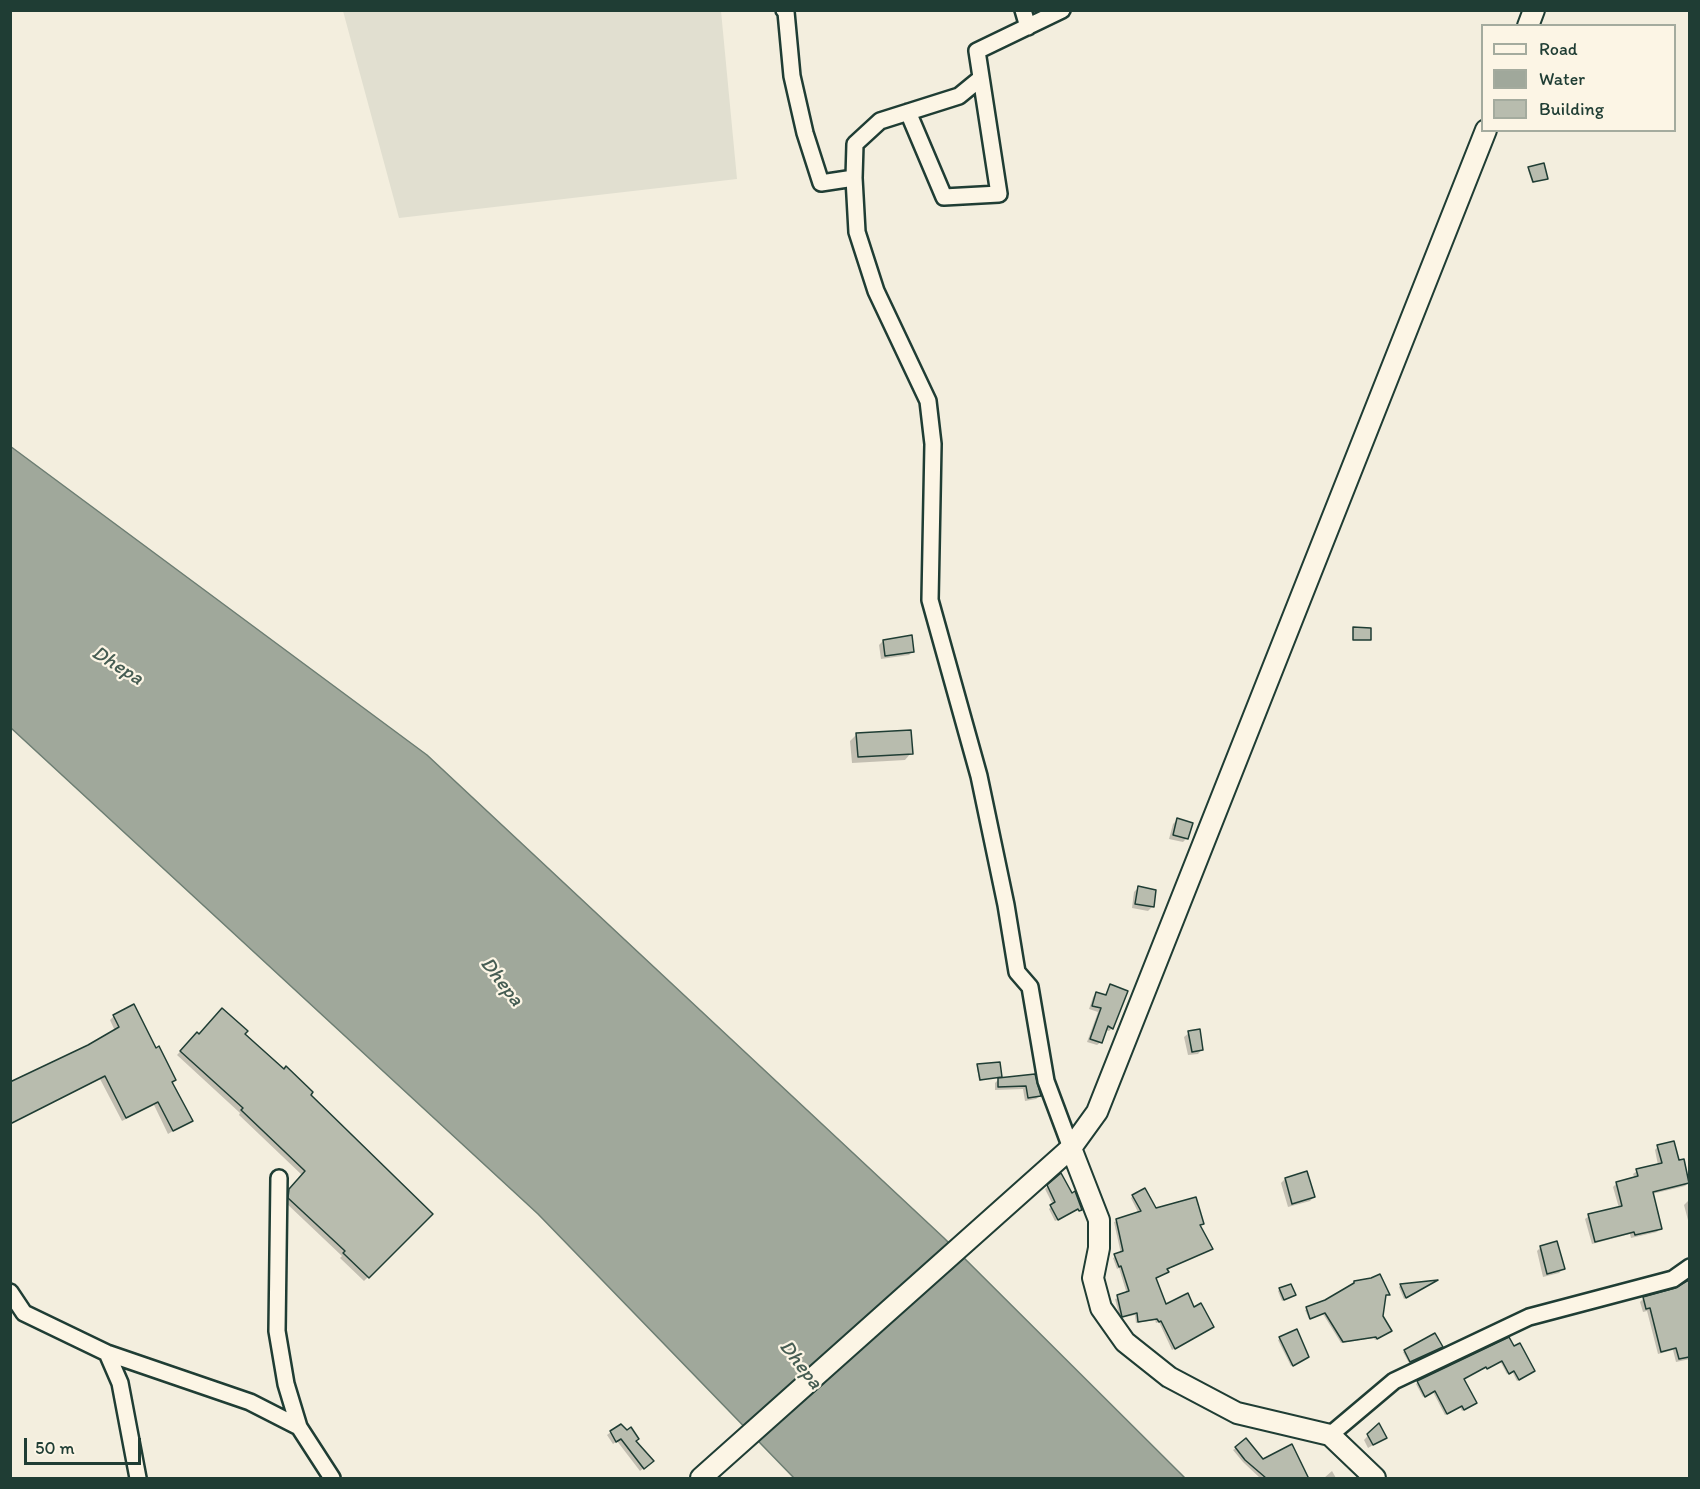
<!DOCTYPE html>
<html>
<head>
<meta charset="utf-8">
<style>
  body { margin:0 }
  #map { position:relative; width:1700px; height:1489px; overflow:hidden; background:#f3eede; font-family:Itim,sans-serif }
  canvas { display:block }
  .frame { position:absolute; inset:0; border:12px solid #1f3d34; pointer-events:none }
  .legend { position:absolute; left:1481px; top:24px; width:195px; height:108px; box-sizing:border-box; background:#fcf5e5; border:2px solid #a4ab9e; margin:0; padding:8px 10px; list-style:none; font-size:18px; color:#1f3d34 }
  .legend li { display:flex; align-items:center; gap:12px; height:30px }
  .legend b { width:30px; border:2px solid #a4ab9e }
  .scale { position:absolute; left:24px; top:1438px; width:117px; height:27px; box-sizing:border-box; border:3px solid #1f3d34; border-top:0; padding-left:8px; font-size:18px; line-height:21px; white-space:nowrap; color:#1f3d34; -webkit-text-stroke:4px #fcf5e5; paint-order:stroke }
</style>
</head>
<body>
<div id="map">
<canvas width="1700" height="1489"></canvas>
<div class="frame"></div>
<ul class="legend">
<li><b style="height:8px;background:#fcf5e5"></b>Road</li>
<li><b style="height:16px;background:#a0a89b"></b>Water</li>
<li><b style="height:16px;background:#b8bcae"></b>Building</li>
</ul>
<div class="scale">50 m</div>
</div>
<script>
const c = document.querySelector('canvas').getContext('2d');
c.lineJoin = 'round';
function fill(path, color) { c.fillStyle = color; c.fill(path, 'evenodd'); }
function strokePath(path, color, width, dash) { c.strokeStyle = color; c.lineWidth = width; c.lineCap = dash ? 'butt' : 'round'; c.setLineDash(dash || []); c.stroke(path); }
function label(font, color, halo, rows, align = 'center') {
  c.font = font + ' Itim,sans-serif'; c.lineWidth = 4.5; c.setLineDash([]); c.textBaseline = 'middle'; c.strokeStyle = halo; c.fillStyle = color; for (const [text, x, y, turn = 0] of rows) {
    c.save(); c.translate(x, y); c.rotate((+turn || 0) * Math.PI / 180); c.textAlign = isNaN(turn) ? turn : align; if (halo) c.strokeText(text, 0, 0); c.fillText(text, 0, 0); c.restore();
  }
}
fill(new Path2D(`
  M343,11H721L737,179L399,218Z`), '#e1dfd0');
const water = new Path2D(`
  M10,446L427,755L944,1238L1185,1478H794L538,1214L11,728Z`);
fill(water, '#a0a89b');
strokePath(water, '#6c7d72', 1.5);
fill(new Path2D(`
  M1529,169L1547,178L1532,183L1528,170Z
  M883,641L913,651L909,655L881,659L879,645Z
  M857,734L911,753L905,760L852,763L850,741Z
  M1177,820L1187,838L1183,842L1169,839L1173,824Z
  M1138,888L1155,891L1152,907L1148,911L1132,908L1134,892Z
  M1110,986L1112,1028L1109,1031L1105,1030L1101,1042L1097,1045L1087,1042L1098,1012L1089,1009L1093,997L1096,993L1104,996Z
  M114,1016L171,1083L191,1120L168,1134L154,1105L122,1121L100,1079L10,1124V1083L89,1046L115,1031L110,1020Z
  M1189,1033L1202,1049L1198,1054L1188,1055L1184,1037Z
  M197,1034H243L309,1095L431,1214L364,1281L340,1258L342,1256L285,1202V1194L303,1176L239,1115L240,1113L177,1055Z
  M978,1065L1000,1076L979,1081L977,1067Z
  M1034,1075L1040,1096L1036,1099L1025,1101L1023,1089L995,1090V1083L999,1079Z
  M1658,1146L1678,1162L1688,1183L1685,1186L1652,1194L1660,1228L1657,1232L1631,1238L1630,1234L1592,1244L1585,1219L1589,1216L1619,1208L1613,1187L1617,1183L1635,1179L1633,1174L1637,1171L1658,1165L1655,1150Z
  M1061,1175L1080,1209L1055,1221L1049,1209L1053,1205L1045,1189Z
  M1285,1179L1314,1197L1310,1201L1288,1207L1281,1183Z
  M1133,1196L1155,1209L1202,1223L1199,1226L1211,1249L1166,1270L1165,1274L1155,1279L1166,1306L1212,1327L1172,1350L1159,1322L1156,1323L1155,1320L1136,1323L1135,1315L1120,1318L1115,1299L1127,1294L1119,1268L1117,1269L1113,1258L1121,1254L1114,1222L1139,1214L1131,1198Z
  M1688,1201H1690L1689,1224L1684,1205Z
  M1541,1247L1563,1269L1559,1273L1543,1277L1537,1251Z
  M1690,1281V1359L1676,1362L1673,1350L1658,1354L1647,1311L1643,1312L1640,1302L1644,1298L1676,1290Z
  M1354,1282L1388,1294L1384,1296L1381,1316L1388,1333L1375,1340L1374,1338L1341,1343L1323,1314L1309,1319L1305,1310L1326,1301Z
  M1433,1282L1404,1299L1399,1287L1400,1286Z
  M1280,1289L1294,1295L1282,1301L1278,1291Z
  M1296,1331L1306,1358L1291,1366L1278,1340Z
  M1509,1339L1532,1373L1517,1381L1512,1371L1507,1374L1500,1361L1463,1379L1474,1404L1462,1411L1460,1407L1445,1415L1433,1392L1423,1397L1416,1384L1418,1382Z
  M1439,1348L1409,1363L1403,1352L1405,1351Z
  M1378,1425L1385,1438L1368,1448L1364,1440Z
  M611,1432L635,1441L652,1461L640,1471L617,1441L613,1444L607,1435Z
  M1236,1448L1262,1461L1308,1478H1260L1243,1462L1233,1450Z
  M1332,1471L1336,1478H1324Z`), '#0003');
const building = new Path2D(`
  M1544,163L1548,179L1533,182L1528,167Z
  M1353,627L1371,628V640H1353Z
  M912,635L914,652L885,656L883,640Z
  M911,730L913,754L858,757L856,733Z
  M1177,818L1193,823L1188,839L1173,835Z
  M1138,886L1156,890L1154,907L1135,904Z
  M1110,984L1128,991L1113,1029L1108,1026L1102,1043L1090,1039L1101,1008L1092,1006L1096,992L1106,995Z
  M134,1004L156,1048L159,1046L176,1080L172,1082L193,1121L173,1131L158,1102L126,1118L105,1076L10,1124V1082L88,1045L119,1027L113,1015Z
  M222,1008L248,1031L245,1034L284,1069L286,1066L313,1092L311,1095L433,1214L369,1278L343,1253L345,1251L288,1198L289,1189L305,1171L241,1110L243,1108L180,1051L197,1032L199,1034Z
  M1200,1029L1203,1050L1192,1052L1188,1031Z
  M1000,1062L1002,1077L980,1080L977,1064Z
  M1035,1074L1041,1096L1028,1098L1026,1086L998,1087V1078Z
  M1674,1141L1679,1160L1684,1159L1689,1183L1653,1192L1662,1229L1635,1235L1634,1232L1595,1242L1588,1214L1622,1206L1616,1182L1638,1176L1636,1169L1662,1163L1657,1145Z
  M1307,1171L1315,1197L1292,1204L1285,1178Z
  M1061,1173L1072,1193L1075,1191L1082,1210L1079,1211L1078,1209L1058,1220L1050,1205L1055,1202L1047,1185Z
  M1145,1188L1156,1208L1196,1197L1204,1224L1200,1225L1213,1249L1167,1269L1169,1272L1156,1278L1166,1304L1188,1293L1194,1307L1201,1303L1214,1327L1175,1349L1161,1321L1159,1322L1157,1319L1138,1322L1137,1313L1122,1317L1117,1295L1129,1291L1121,1266L1119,1267L1114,1254L1123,1251L1116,1219L1141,1211L1132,1195Z
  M1557,1241L1565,1269L1547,1274L1540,1246Z
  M1380,1274L1390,1295H1386L1383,1316L1392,1331L1377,1339L1376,1337L1343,1342L1325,1313L1310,1319L1306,1307L1325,1300L1354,1283V1281L1371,1278Z
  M1438,1280L1406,1298L1400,1284Z
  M1687,1281H1689V1357L1679,1359L1676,1348L1661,1352L1650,1308L1646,1309L1643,1297L1675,1288Z
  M1291,1284L1296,1295L1284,1300L1279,1288Z
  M1297,1329L1309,1357L1293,1366L1279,1337Z
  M1435,1333L1443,1347L1410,1362L1404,1350Z
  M1509,1337L1514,1346L1520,1343L1535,1371L1519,1380L1514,1371L1509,1374L1502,1361L1487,1369L1486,1367L1464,1379L1477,1403L1464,1410L1462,1406L1447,1414L1435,1391L1425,1397L1417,1381Z
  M1379,1423L1387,1438L1373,1445L1367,1434Z
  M621,1424L627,1430L631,1427L639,1439L636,1441L654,1461L644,1469L621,1439L616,1442L610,1431Z
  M1246,1438L1263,1459L1292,1444L1309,1479L1266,1478L1245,1460L1235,1447Z`);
fill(building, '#b8bcae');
strokePath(building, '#1f3d34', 1.5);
const minor = new Path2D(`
  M784,10L786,12L792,76L805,133L821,183L854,178L855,144L880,121L959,96L981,78
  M1023,10L1028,27
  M908,112L944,197L999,194L977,51L1062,10
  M854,178L857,232L876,291L928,401L933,444L930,600L979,776L1006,905L1017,972L1030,987L1046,1081L1071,1148
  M279,1178L277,1331L286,1384L299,1427
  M10,1292L24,1313L107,1353L250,1402L299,1427L332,1478
  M107,1353L120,1383L138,1478
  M1330,1435L1394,1381L1529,1317L1673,1279L1690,1267`);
const tertiary = new Path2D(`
  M1528,26L1534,10
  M1071,1148L1099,1220V1248L1093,1278L1101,1308L1125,1342L1169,1377L1237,1413L1330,1435L1375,1478
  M701,1478L1071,1148L1097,1112L1486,130`);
strokePath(minor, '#1f3d34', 20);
strokePath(tertiary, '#1f3d34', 24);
strokePath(minor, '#fcf5e5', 15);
strokePath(tertiary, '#fcf5e5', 20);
label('italic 21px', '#465d53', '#fcf5e5', [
  ["Dhepa",117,666,32],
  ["Dhepa",501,982,52],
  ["Dhepa",800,1365,52]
]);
</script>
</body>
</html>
